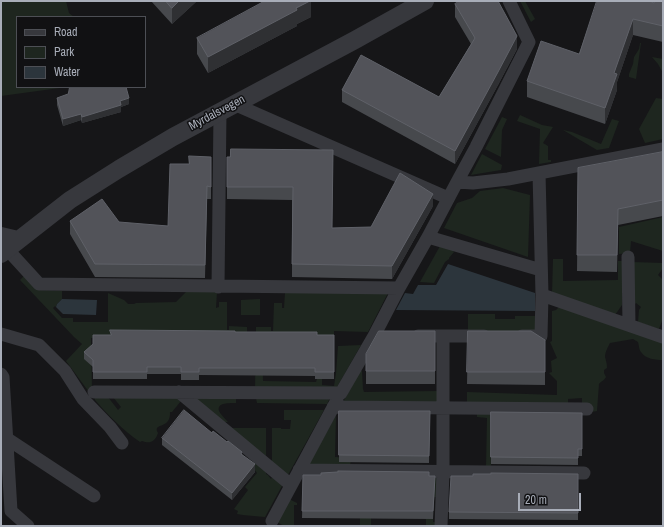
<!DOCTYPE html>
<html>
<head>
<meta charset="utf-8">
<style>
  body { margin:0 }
  #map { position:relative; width:664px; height:527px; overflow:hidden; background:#161618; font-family:"Archivo Narrow",sans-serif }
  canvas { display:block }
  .frame { position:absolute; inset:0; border:2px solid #a8adb8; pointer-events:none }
  .legend { position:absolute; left:16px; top:16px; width:130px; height:72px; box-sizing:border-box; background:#111113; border:1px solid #4d4f55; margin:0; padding:5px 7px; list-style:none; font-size:12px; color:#a8adb8 }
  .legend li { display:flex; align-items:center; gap:8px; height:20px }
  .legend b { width:20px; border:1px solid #4d4f55 }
  .scale { position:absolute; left:518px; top:493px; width:63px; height:18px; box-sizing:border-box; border:2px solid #a8adb8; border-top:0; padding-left:5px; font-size:12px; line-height:14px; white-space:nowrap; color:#a8adb8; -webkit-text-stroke:3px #111113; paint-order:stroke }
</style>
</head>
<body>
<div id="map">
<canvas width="664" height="527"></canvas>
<div class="frame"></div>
<ul class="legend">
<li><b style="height:5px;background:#37383d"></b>Road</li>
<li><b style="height:11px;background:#1e261f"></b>Park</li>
<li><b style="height:11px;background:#2c353c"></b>Water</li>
</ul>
<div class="scale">20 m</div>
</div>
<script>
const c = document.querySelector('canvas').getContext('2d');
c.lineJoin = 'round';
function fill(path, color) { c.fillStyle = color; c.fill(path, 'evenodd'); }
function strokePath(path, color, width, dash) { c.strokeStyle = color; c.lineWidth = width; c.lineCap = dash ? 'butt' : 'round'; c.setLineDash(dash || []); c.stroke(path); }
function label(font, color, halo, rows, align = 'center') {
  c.font = font + ' "Archivo Narrow",sans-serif'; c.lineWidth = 3; c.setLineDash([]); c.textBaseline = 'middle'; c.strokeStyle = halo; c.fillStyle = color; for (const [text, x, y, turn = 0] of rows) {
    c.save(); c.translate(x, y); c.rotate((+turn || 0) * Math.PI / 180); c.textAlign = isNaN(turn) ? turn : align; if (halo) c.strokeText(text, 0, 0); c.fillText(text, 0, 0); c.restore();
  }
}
fill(new Path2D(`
  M1,1H66L69,13L74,17H17V87H67L1,96Z
  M520,1H525L535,19L531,22Z
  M640,43H641L636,79L629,77V74L633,64L634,57L639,49Z
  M652,57L663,59V73L658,64Z
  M656,98L663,99V139L645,143L639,129Z
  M520,115L542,125L553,127L543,143L548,146V160H551V162L539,164L540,129L517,121Z
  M502,117L507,119L502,130L501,157L485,149Z
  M612,119L619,121L609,148L597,150L563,130L572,132L601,144Z
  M482,154L502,165L501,170L471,175Z
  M503,188L530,195L528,257L444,228L457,203L472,198L480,191Z
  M663,217V251L631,241L630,253L619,254V227Z
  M440,246L454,250L453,251L454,252L449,258V259L445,262L434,283L420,282Z
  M553,259H563V281L618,280V261H623L622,305L615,315L552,294Z
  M632,262L663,263V268L658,275L663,280V318L659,329L638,322L639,310L641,307L636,303L632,307Z
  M24,276L39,290L62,291V299L57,304L56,307L55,306L53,308L62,318H73V322H108V293L124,300L128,304H134L136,303L176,302L186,292H217L216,308L219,307V302H227V330H229V326L247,327L248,360L235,336L91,338L92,389L89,392L66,361L82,344L74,337L20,280Z
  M285,293H388L368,332L334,331V338L321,339L262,338L263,381L316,382L317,379H322V385L334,386L336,373L338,346L361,345L336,389H255L256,327H271V331H273L274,303H282V308H284Z
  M260,299V315H241V300Z
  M559,307L663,340V360C656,360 645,359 641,352C639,350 639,345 638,342L633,339L610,343C608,347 605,352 605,357C606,360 607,364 607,368L604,370V373L606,377C604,381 601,381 599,384L597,411L586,413L582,405V398L568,399V405L467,404V392L557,395V381L549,373L552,372L551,361L557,358L550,342L552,341V311L556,310Z
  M468,314H495V319H515V316H535L536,332L468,333Z
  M360,371H362L363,389L364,392L439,391V402H343Z
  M94,396L108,397L118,410L121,407L113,397L176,396L181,401L172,412H170C171,430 152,422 158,433C155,442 150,444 142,441L140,442C123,430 109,416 95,400Z
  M192,397H236V403C232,403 226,403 223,404C212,408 225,418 228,422H223Z
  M256,398H330L327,404L257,403Z
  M284,410H324L288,475L272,462V428H281V429H290L291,420H284Z
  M477,414H504V418H490L491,467H486L487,418L477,417Z
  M336,415L335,457L351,458L350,466H308Z
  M230,428H266V456Z
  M255,460L266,470V474L268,475L271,479L272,477L283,484L265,517L243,515L237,514L238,511L234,509L248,490L245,487L257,473L251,465Z
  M427,477H437V497H433V522H437V526H426V519H430V487Z
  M371,483V526H360V517Z
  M289,499L297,503V505H294V526H284L277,522Z`), '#1e261f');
fill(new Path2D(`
  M448,264L535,293V311L396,310L405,293L413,294L418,285H436Z
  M62,299L97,300L96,315L63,314L56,307L57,304Z`), '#2c353c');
strokePath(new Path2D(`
  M234,104L448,198
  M539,173L542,295L663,337
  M457,182L476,147L529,42L509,1
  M428,237L541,270
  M7,249L39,284L399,288
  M628,257L629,325
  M218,287L220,112
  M1,334L39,345L65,371L83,399L110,427L122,443
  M418,336H484
  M522,336H541L542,295
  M1,374L3,377L11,511L28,526
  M94,392L341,393L374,336L399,288L428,237L457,182L473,183L508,179L663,149
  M179,392L291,485
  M333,407L587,409
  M6,438L94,496
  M299,470L584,473
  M272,521L337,400
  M441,526L443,472V336`), '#37383d', 13);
strokePath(new Path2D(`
  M1,236L18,240
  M1,254L70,200L119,169L173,137L355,40L425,1`), '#37383d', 18);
fill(new Path2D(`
  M151,1H197L172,24Z
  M311,1V17L297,24V26L208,73L197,54V38Z
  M663,1V42L633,35L617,82V90L605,124L527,97V81L579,54L654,3Z
  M455,4L517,49L498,85L455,164L342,102V90L439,97L471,44L455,17Z
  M57,98L129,104L121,107V112L82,123L81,120L63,126L57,105Z
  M333,150L332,228L371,227L433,206L392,279L292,277V200L227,199V157Z
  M663,152V216L618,225L617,272L577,271L578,168Z
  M211,157V199H207L205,278L95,277L70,234V221L168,226L189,164Z
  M435,331V384H366V354Z
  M468,331L545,340V385L467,384Z
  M235,332L317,335H334V379H315V376L199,375V380H181V374H147V379H93V367L84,359V352L111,335Z
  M339,411H430L429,463L339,462Z
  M491,412L582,413V456H578V465L491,464Z
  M162,438L242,454L255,472L232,500L162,445Z
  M578,474V520L449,519V512L473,476Z
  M303,475L429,476L435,483L433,519L302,518Z`), '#47494d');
fill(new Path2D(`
  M179,1H197L172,24V8Z
  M310,1H311V17L297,24V26L208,73V57Z
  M633,19V35L617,82V90L605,124V108L614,73Z
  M517,36V49L498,85L455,164V151Z
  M129,98V104L121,107V112L82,123V117L120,101Z
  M81,114V120L63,126V119Z
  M433,194V206L392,279V266Z
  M255,464V472L232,500V493Z`), '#2f3033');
const building = new Path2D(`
  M166,1H179L172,8Z
  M265,1H310L296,8L297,10L208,57L197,38Z
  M460,1H498L517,36L498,72L455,151L342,90L361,55L439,97L475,38L455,4Z
  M597,1H649L654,3V1H663V26L633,19L614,73L617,74L605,108L527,81L541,41L579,54Z
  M70,87H126L129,98L120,101L121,105L82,117L81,114L63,119L57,98L68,94Z
  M231,149L333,150L332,228L371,227L400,173L433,194L392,266L292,264L293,187H227V157H230Z
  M663,152V200L618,209L617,255H577L578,168Z
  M189,156L211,157V187L207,186L205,265L95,264L70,221L102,199L119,222L168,226L170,164H189Z
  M110,330L235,331V332H317V335H334V372H315V368H199V372H181V367H147V372H93V360L84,352L93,344V335H111Z
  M379,331H435V371H366V354Z
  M468,331H531L545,340V372H467Z
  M184,410L212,433L213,431L227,442L228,441L242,452L241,454L255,464L232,493L162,438Z
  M339,411H430L429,456L339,455Z
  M491,412L582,413V449H578V458L491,457Z
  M338,471L429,472V476H435L433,511H302L303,475H321V473L338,472Z
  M491,473L578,474V513L449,512L451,476H473V474H491Z`);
fill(building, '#525359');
strokePath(building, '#5f6168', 1);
label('12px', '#a8adb8', '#111113', [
  ["Myrdalsvegen",217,113,-28]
]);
</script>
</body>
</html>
